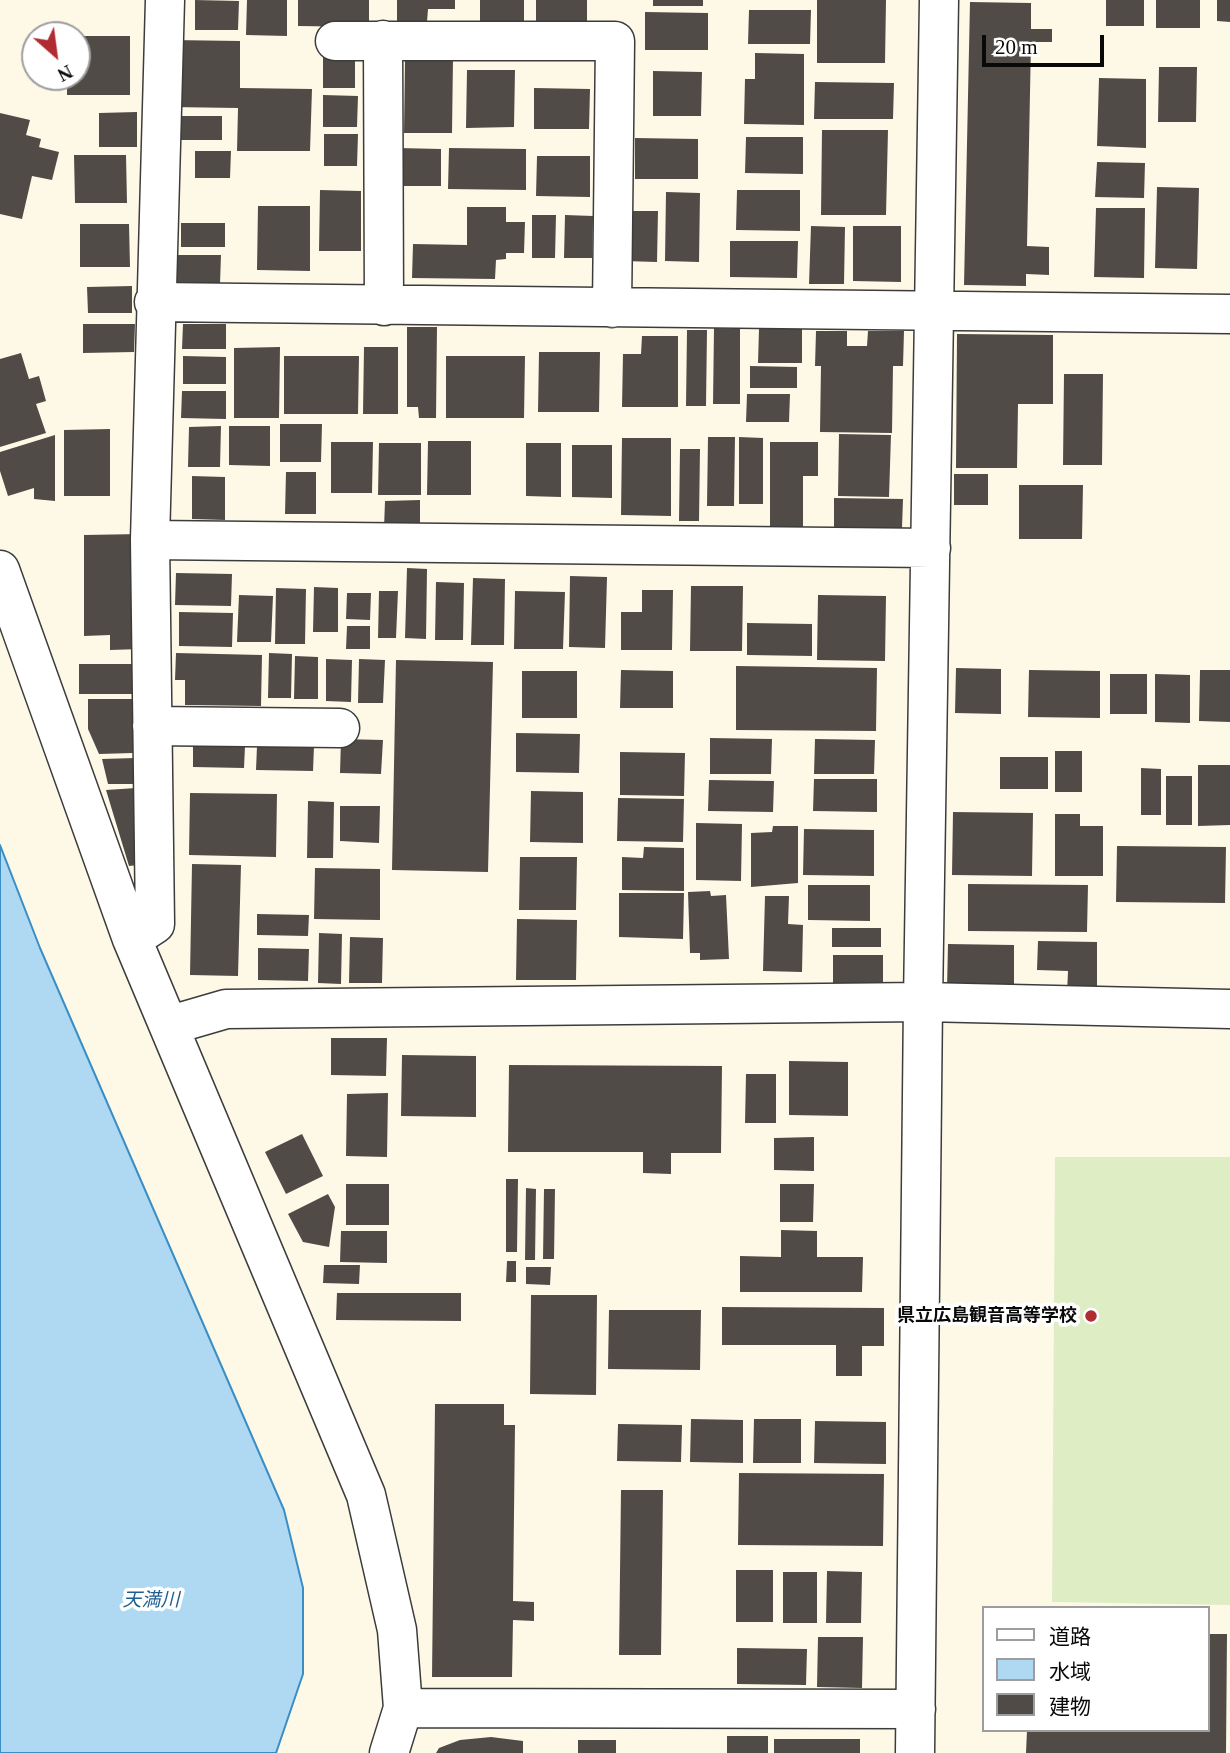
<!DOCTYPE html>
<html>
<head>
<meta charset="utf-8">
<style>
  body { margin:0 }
  #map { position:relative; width:1230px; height:1753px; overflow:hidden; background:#fef9e7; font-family:"Times New Roman","Noto Sans JP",serif }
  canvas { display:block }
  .legend { position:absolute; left:982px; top:1606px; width:228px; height:126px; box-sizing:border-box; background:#fff; border:2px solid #9d9d9d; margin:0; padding:9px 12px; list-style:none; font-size:21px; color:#090909 }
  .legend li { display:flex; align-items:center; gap:14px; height:35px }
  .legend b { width:35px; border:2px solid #9d9d9d }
  .north { position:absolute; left:21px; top:21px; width:70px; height:70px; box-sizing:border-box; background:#fff; border:2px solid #9d9d9d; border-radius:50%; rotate:152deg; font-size:19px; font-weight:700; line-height:28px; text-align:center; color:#090909 }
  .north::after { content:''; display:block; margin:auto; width:24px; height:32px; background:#b02b32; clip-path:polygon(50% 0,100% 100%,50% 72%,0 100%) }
  .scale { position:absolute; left:982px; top:35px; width:122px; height:32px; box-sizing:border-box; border:4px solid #090909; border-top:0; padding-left:9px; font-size:21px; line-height:24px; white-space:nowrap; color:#090909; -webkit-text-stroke:5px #fff; paint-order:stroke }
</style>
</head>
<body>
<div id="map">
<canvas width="1230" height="1753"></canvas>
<ul class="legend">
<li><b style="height:9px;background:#fff"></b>道路</li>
<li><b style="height:19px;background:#afd9f2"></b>水域</li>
<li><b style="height:19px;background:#514b47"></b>建物</li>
</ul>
<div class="north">N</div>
<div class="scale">20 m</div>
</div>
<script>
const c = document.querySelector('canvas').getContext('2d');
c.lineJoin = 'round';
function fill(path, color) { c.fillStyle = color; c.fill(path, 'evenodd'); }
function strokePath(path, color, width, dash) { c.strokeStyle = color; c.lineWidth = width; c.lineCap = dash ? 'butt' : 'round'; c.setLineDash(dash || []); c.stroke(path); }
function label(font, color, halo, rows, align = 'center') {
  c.font = font + ' "Times New Roman","Noto Sans JP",serif'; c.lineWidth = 7; c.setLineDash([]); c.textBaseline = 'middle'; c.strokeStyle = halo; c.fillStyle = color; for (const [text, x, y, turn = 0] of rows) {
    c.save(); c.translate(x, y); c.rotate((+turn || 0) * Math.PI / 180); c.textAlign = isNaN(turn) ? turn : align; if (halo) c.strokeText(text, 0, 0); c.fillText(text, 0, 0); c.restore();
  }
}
fill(new Path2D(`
  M1055,1157H1230V1605L1052,1602Z`), '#dfedc5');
const water = new Path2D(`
  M0,845L40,948L284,1510L303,1588V1674L276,1753H0Z`);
fill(water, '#afd9f2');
strokePath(water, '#3a8ec4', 2);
fill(new Path2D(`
  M195,0L239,1L238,30H195Z
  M247,0H287V36L246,35Z
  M298,0H369V27L298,26Z
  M397,0H455V9H428L427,22L397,21Z
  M480,0H524V22H480Z
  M536,0H587V26H536Z
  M653,0H703V6H653Z
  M817,0H886L885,63H817Z
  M1106,0H1144V26H1106Z
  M1156,0H1200V28H1156Z
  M1217,0H1230V22L1217,21Z
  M970,2L1031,3V29H1052V42H1031L1027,246L1049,247V275L1026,274V286L964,285Z
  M749,10H811L810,44H748Z
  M645,12L708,13V50H645Z
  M77,36H130V95H67V77H77Z
  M171,40L240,41V88L312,89L310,151H237L238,108L170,107Z
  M755,53L804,54V125L744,124L745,79H755Z
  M323,54H355V88H323Z
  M405,59H453L452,133H404Z
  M1159,67H1197L1196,122H1158Z
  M467,70H515L514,127L466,128Z
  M653,71L702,72L701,116H653Z
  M1099,78L1146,79V148L1097,146Z
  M815,82L894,83L893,119H814Z
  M534,88L590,89L589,129H534Z
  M323,95L358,96L357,127H323Z
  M137,112V147H99V113Z
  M0,113L30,120L26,135L41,139L39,147L59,152L52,180L32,176L22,219L0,214Z
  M172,116H222V140H172Z
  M822,130H888L886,215H821Z
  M324,134H358L357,166H324Z
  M746,137H803V174L745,173Z
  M635,138L698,139V179H635Z
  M399,148L441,149V186H399Z
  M449,148L526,149V190L448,189Z
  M195,151H231L230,178H195Z
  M74,155H126L127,203H75Z
  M537,156H590V197L536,196Z
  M1097,162L1145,163L1144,198L1095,197Z
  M1157,187L1199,188L1197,269L1155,268Z
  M320,190L361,191V251H319Z
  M737,190H800V231L736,230Z
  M666,192L700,193L699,262L665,261Z
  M258,206H310V271L257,270Z
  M467,207H506V222H525L524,253H506V259L496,260L495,279L412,278L413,244L467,245Z
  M1096,208H1145L1144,278L1094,277Z
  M625,211H658L657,262L624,261Z
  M532,215H556L555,258H532Z
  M565,215L593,216L592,258H564Z
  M181,223H225V247H181Z
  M80,224H129L130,267H80Z
  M811,226L845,227L844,284H809Z
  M853,226H901V282L853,281Z
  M730,241H798L797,278L730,277Z
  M173,255H221L220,284L173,283Z
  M132,286V313H88L87,287Z
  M83,324H135L134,352L83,353Z
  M183,324H226V349H182Z
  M407,327H437L436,418H419L418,407H407Z
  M714,328L740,329V404H713Z
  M759,329H802V363H758Z
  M687,330H707L706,406H686Z
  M816,331H847V346H867L868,331H904L903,366H893L892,433L820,432L821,366H815Z
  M957,334L1053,335V404H1018L1017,468H956Z
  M642,336H678V407H622L623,354H641Z
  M280,347L279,418H234V348Z
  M364,347H398V414H363Z
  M539,352H600L599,412H538Z
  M21,353L29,379L39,376L46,401L36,404L46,433L0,447V359Z
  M183,356L226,357V384H183Z
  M284,356H359L358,414H284Z
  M446,356H525L524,418H446Z
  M750,366L797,367V388H750Z
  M1064,374H1103L1102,465H1063Z
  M182,391H226V419L181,418Z
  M747,394H790L789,422H746Z
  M280,424H322L321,462H280Z
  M221,426L220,467H188L189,427Z
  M229,426H270V466L229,465Z
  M110,429V496H64V430Z
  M839,434L891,435L889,497L838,496Z
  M55,435V501L34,499V488L8,496L0,471V452Z
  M708,437H735L734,506H707Z
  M739,437L763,438V504H739Z
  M622,438H671V516L621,515Z
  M428,441H471V495H427Z
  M331,442H373L372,493H331Z
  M770,442H818V476H803V528L770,529Z
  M379,443H421V495H378Z
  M526,443H561V497L526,496Z
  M572,445H612V498L572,497Z
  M680,449H700L699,521H679Z
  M286,472H316V514H285Z
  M954,474H988V505H954Z
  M192,476L225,477V520L192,519Z
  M1019,485H1083L1082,539H1019Z
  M834,498L903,499L902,528L895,536H834Z
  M420,500V528H384L385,501Z
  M141,534V649L110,650V635L84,636V535Z
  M407,568L427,569L426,639L405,638Z
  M176,573L232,574L231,606L175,605Z
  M570,576L607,577L605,648L569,647Z
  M473,578L505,579L504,645H471Z
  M436,582L464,583L463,640H435Z
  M691,586H743L742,651H690Z
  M314,587L338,588V632H313Z
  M276,588L306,589L305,644H275Z
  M642,590H673L672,650H621V612H642Z
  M379,591H398L396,638H378Z
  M515,591L565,592L563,649H514Z
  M347,593H371L370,620L346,619Z
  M239,595L273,596L271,642H237Z
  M818,595L886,596L885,661L817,660Z
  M179,612L233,613L232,647L179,646Z
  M747,623L812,624V656L747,655Z
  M347,626H370V649H346Z
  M176,653L262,655L261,706L185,705V680H175Z
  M269,653L292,654L291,698H268Z
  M295,656L318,657V699H294Z
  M326,659L352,660L351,702L326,701Z
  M359,659L385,660L383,703H358Z
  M396,660L493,662L488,872L392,870Z
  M79,664H136V694H79Z
  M736,666L877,668L876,731L736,730Z
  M956,668L1001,669V714L955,713Z
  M621,670L673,671V708H620Z
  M1029,670L1100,671V718L1028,717Z
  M1200,670H1230V722L1199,721Z
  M522,671H577V718H522Z
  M1110,674H1147V714H1110Z
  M1155,674L1190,675V723L1155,722Z
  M88,699H133V753L99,754L88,729Z
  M516,733L580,734L579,773L516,772Z
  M710,738L772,739L771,774H710Z
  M341,739L383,740L381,774L340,773Z
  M815,739L875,740L874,774H814Z
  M193,746H245L244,768L193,767Z
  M257,746H314L313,771L256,770Z
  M1055,751H1082V792H1055Z
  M620,752L685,753L684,796L620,795Z
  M1000,757H1048V789H1000Z
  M135,758V784H108L102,759Z
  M1198,765H1230V825L1198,826Z
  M1141,768L1161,769V815H1141Z
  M1166,776H1192V825H1166Z
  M814,779H877V812L813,811Z
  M709,780L774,781L773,812L708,811Z
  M136,788L139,865L129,866L106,790Z
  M531,791L583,792V843L530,842Z
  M190,793L277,794L276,857L189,855Z
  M618,798L684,799L683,842L617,841Z
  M308,801L334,802L333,858H307Z
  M340,806H380L379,843L340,841Z
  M953,812L1033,813L1032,876L952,875Z
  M1055,814H1080V826H1103V876H1055Z
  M696,823L742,824L741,881L696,880Z
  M773,826H798V883L751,887V833L772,832Z
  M804,829L874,830V876L803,875Z
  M1117,846L1226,847L1225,903L1116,902Z
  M644,847L684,848V891L622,890V857L643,858Z
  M520,857H577L576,910H519Z
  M192,864L241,865L238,976L190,975Z
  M315,868L380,869V920L314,919Z
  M968,884L1088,885L1087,932L968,931Z
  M808,885H870V921L808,920Z
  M710,891L711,896L726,895L729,959L700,960V953H690L688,892Z
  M619,893H684L683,939L619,937Z
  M765,896H789L788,924L803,925L802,972L763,971Z
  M257,914L309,915L308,936L257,935Z
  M517,919L577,920L576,980H516Z
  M832,928H881V947H832Z
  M319,933L342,934L341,984L318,983Z
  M350,937L383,938L382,983H349Z
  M1038,941L1097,942V995L1067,994L1068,971L1037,970Z
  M948,944L1014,945V990L947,989Z
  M258,948L309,949L308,981L258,980Z
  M833,955H883V985H833Z
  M331,1038H387L386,1076L331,1075Z
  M402,1055L476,1056V1117L401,1116Z
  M789,1061L848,1062V1116L789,1115Z
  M509,1065L722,1066L721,1153H671V1174L643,1173V1152H508Z
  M746,1074H776V1123H745Z
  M388,1093L387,1157L346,1156L347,1094Z
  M302,1134L323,1176L286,1194L265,1152Z
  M814,1137V1171L774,1170V1138Z
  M506,1179H518L517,1252H506Z
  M346,1184H389V1225H346Z
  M780,1184H814L813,1222H780Z
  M526,1188L536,1189L535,1260H525Z
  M544,1189H555L554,1259H543Z
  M328,1194L335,1207L329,1247L303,1242L288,1214Z
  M781,1230L817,1231V1257H863L862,1292H740V1256L781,1257Z
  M341,1231H387V1263L340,1262Z
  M507,1261H516V1282H506Z
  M324,1265H360L359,1284L323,1283Z
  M526,1267H551L550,1285L526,1284Z
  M337,1293H461V1321L336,1320Z
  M531,1295H597L596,1395L530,1394Z
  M722,1307L884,1308V1346H862V1376H836V1345H722Z
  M609,1310H701L700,1370L608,1369Z
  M435,1404H504V1425H515L513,1601L534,1602V1621L513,1620L512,1677H432Z
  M691,1419L743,1420V1463L690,1462Z
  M754,1419H801V1463H753Z
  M815,1421L886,1422V1464L814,1463Z
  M618,1424L682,1425L681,1462L617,1461Z
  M739,1473L884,1474L883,1546L738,1545Z
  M621,1490H663L661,1655H619Z
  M736,1570H773V1622H736Z
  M827,1571L862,1572L861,1623H826Z
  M783,1572H817V1623H783Z
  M1207,1634H1227L1226,1753H1026L1027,1730H1207Z
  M818,1637H863L862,1688L817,1687Z
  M737,1648L807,1649L806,1685L737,1684Z
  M727,1736H768V1753H727Z
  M491,1737L523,1741V1753H436L439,1748L460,1740Z
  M774,1739H860V1753H774Z
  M578,1740H616V1753H578Z`), '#514b47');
const minor = new Path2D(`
  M383,40L384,306
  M335,41H615L612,308
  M154,302L1230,314
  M150,540L931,548
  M0,570L132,939L366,1495L397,1630L403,1708L389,1753
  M152,726L340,728
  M132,939L155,924L150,540L165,0
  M171,1025L226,1009L923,1002L1230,1009
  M403,1708L916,1709
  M915,1753L923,1002L939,0`);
strokePath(minor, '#3c3c3c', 41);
strokePath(minor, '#fff', 38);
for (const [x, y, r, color] of [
  [1091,1316,7,"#b02b32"]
]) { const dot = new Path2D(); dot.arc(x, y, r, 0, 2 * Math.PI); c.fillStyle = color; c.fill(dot); strokePath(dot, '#fff', 2.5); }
label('bold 18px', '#090909', '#fff', [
  ["県立広島観音高等学校",1077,1316]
], 'right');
label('italic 19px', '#1c5f92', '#fff', [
  ["天満川",151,1601]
]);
</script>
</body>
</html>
